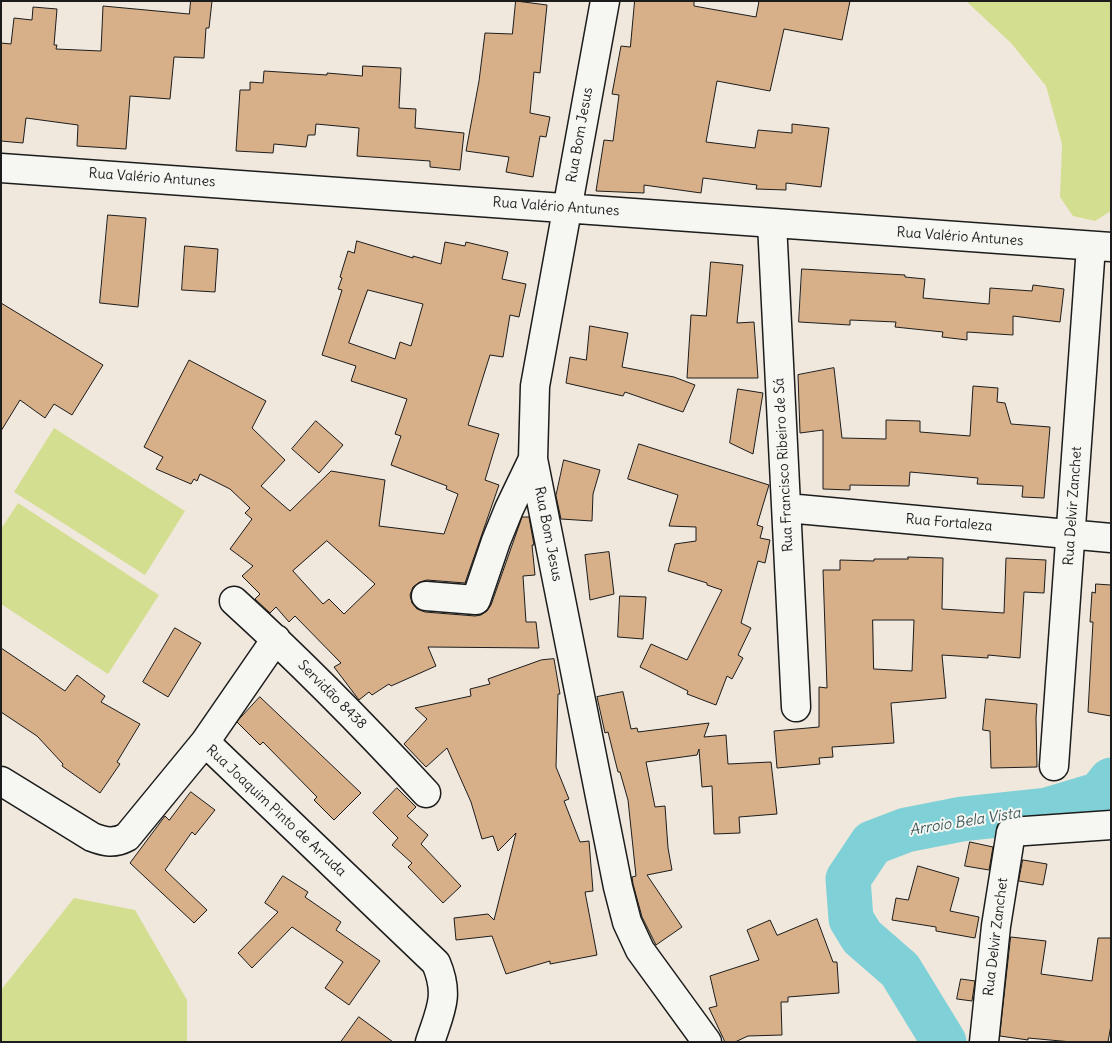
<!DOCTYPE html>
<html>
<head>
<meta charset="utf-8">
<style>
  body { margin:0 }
  #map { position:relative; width:1112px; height:1043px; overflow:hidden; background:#f0e8dd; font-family:Delius,sans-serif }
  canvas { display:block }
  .frame { position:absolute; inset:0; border:2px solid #1c1c1c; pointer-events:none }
</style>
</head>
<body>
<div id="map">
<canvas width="1112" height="1043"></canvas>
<div class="frame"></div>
</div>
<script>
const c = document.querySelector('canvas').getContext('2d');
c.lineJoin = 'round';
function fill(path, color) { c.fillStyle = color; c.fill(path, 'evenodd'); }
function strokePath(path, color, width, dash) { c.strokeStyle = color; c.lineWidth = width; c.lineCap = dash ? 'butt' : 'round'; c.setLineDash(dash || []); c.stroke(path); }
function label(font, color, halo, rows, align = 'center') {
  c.font = font + ' Delius,sans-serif'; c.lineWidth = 4; c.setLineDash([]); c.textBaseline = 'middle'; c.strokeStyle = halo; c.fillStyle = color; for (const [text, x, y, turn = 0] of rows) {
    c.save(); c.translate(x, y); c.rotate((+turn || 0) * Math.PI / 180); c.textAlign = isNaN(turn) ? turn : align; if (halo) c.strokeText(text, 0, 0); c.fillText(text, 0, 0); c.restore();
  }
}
fill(new Path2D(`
  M966,1H1111V211L1095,221L1073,216L1060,197L1062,144L1046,86L1011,43Z
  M54,428L185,511L145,575L14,492Z
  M18,503L159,595L108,674L1,604V529Z
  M74,898L135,910L187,1000V1042H1V990Z`), '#d3de91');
strokePath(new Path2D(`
  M944,1042L900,970L862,937L851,919L848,879L872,843L906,830L962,819L1047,810L1100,794L1111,780`), '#80d1d7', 45);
const building = new Path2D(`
  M191,1H212L209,28H206L204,58L174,57L170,99L130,96L126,149L77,146L78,125L26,118L23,143L1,141V43L11,44L14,18L32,20L33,7L57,9L54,45H57L56,49L101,51L103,6L189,14Z
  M516,1L547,5L540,73L534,72L530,113L550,117L546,137L540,136L533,177L506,172L509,157L466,151L479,81L485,33L512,34Z
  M635,1H694V6L756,17L759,1H850L842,40L784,29L770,91L717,81L706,142L755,148L758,130L792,133V124L829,128L821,187L786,183V190L756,189L757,185L703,178L701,193L644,185V193L596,191L604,140L613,141L619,95L612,94L621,46L630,47Z
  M363,66L401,68L399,108L416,109L415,128L464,133L460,170L430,167V161L357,156L359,128L316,124L315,135H308L306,147L274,144L273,153L236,151L240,90H250V82L263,83L264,71L327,75V73L362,76Z
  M108,215L146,218L138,307L100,303Z
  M357,241L413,258V256L441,264L445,242L465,246L466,242L508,252L502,279L526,284L519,317L510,315L503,357L490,355L468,425L499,434L485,480L499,485L465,583L427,580L420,582L413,587L410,595L412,603L417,609L425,612L475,616L481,615L487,611L491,605L522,517H529L534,545H532L535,575L523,576L526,622H536L539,648L428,647L436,666L391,686L389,684L372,695L369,692L359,700L334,667L341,663L295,616L289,622L276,607L270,613L255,599L260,594L242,576L253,566L230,549L252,519L245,513L250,508L230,489L200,474L197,481L194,479L191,484L156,469L163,457L144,447L189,360L266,401L252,428L285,460L261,486L290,511L331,471L385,480L379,526L444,534L458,494L446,489L447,486L391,465L401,436L395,434L407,399L351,381L356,366L322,355L342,290L338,289L342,278L340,277L348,251L354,253ZM368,290L423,304L411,346L400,342L395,359L349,343ZM327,541L375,584L344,614L329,599L323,604L293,571Z
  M185,246L218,249L215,292L182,290Z
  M711,262L743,265L737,323L754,322L758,378H687L691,315L706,316Z
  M802,269L905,275V277L925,279L923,298L989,304L990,288L1032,291L1033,285L1064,289L1060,322L1013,316V335L967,332V340L942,337L943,332L895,327L896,322L850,320V325L799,322Z
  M1,303L103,365L72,415L54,404L45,418L20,400L1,431Z
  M590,326L628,333L622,367L674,377L695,385L683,412L625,392L623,396L566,383L570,357L586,360Z
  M834,368L842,438L886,439V420L920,421V432L970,436L973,386L998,388L997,402L1005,403L1011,424L1050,427L1044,498L1022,497L1023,486L977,484L978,478L910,472L909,486L850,485V490L823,489V430L800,433L798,375Z
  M738,389L763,393L753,454L730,443Z
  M316,421L343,445L319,473L292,449Z
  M639,444L769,485L757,525L763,527L760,538L770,540L765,563L758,561L741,623L751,628L738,655L743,658L732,679L727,676L716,705L687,694L688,691L640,667L651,644L687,660L722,590L707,585V583L668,571L675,544L696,541V527L669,526L678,495L628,479Z
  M564,460L600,470L593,494L592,521L561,519L556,496Z
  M609,552L614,594L590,600L585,555Z
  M908,557L943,558L942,609L1004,613L1006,558L1046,560L1044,593L1024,592L1020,658L988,655V658L942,655L946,698L891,703L894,743L832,747L833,757L819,758L820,764L777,768L774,731L819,727V687L827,688L823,570H840V560L874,561V559H908ZM873,620H914L912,671L874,669Z
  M1096,584L1111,585V716L1088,712L1093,622H1090L1092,592L1095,593Z
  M620,596L646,597L643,639L618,637Z
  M175,628L201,643L168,697L143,682Z
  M1,648L65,691L77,675L105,696L101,702L140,724L117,762L120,764L100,793L62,766L63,764L37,736L1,712Z
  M554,659L560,694H558L556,767L569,799L564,801L580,842L589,841L593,891L585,892L597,955L550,964V961L506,974L492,936L456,940L454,918L488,914L494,920L516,833L498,851L493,836L482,839L471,802L447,748L426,767L404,744L427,719L415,708L471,696L470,689L490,684L488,679L541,660Z
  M623,692L631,729L637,728L638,732L709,723L704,737L726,735L728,764L771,762L777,814L739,817L740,833L714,834L712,786L702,787L699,749L697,755L646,762L655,807L665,806L668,848L672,870L647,875L682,927L656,945L642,917L633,884L632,877L636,876L628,800L620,772H618L608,732L605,733L597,697Z
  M260,697L361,793L334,820L314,800L317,797L263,742L260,745L237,722Z
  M986,699L1037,704L1036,718L1037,767L991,768L990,731L983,730Z
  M397,788L416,807L407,816L428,835L421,844L461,886L443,903L408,867L412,863L392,845L398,838L373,813Z
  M191,792L215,810L195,835L192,832L165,870L207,910L194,923L130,863L165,816L169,820Z
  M970,842L993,847L989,870L965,866Z
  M1023,860L1047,864L1043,885L1019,881Z
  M918,866L959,878L950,911L979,917L975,938L936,931V927L892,920L896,898L908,900Z
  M283,876L308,892L305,897L341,922L336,930L380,961L349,1005L325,988L343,962L292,927L252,968L238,953L278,912L265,903Z
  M817,919L833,962H837L839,993L788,997V1002H781L782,1035L748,1036L735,1042H725L709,1008L717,1006L710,976L759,960L747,930L770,920L777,935Z
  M1011,937L1046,941L1041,974L1092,981L1098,938H1111V1025L1108,1042H1072L1028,1038V1040L1000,1036Z
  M961,979L975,981L972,1001L957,999Z
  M359,1017L393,1042H341Z`);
fill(building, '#d7af88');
strokePath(building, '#1c1c1c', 1);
const minor = new Path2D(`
  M605,1L535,386L533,459L618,887L627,922L640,950L707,1042
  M1,168L1111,247
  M772,223L796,707
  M787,508L1111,538
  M426,596L476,600L496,541L509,509L533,459
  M234,601C301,662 364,726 426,793
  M205,742L276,639
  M1054,766L1091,246
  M1,781L92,837C105,842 114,844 127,837L205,742L436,963C450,996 440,1011 430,1042
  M984,1042L996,926L1011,832L1111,825`);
strokePath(minor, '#1c1c1c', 31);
strokePath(minor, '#f6f6f2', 28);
label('14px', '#1c1c1c', '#f6f6f2', [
  ["Rua Bom Jesus",580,135,-80],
  ["Rua Valério Antunes",152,178,4],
  ["Rua Valério Antunes",556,207,4],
  ["Rua Valério Antunes",960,237,4],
  ["Rua Francisco Ribeiro de Sá",784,465,-93],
  ["Rua Delvir Zanchet",1073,506,-86],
  ["Rua Fortaleza",949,523,5],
  ["Rua Bom Jesus",548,534,79],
  ["Servidão 8438",332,695,45],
  ["Rua Joaquim Pinto de Arruda",276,811,43],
  ["Rua Delvir Zanchet",996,937,-83]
]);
label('italic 15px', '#3f5b5d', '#f6f6f2', [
  ["Arroio Bela Vista",965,822,-9]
]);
</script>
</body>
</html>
